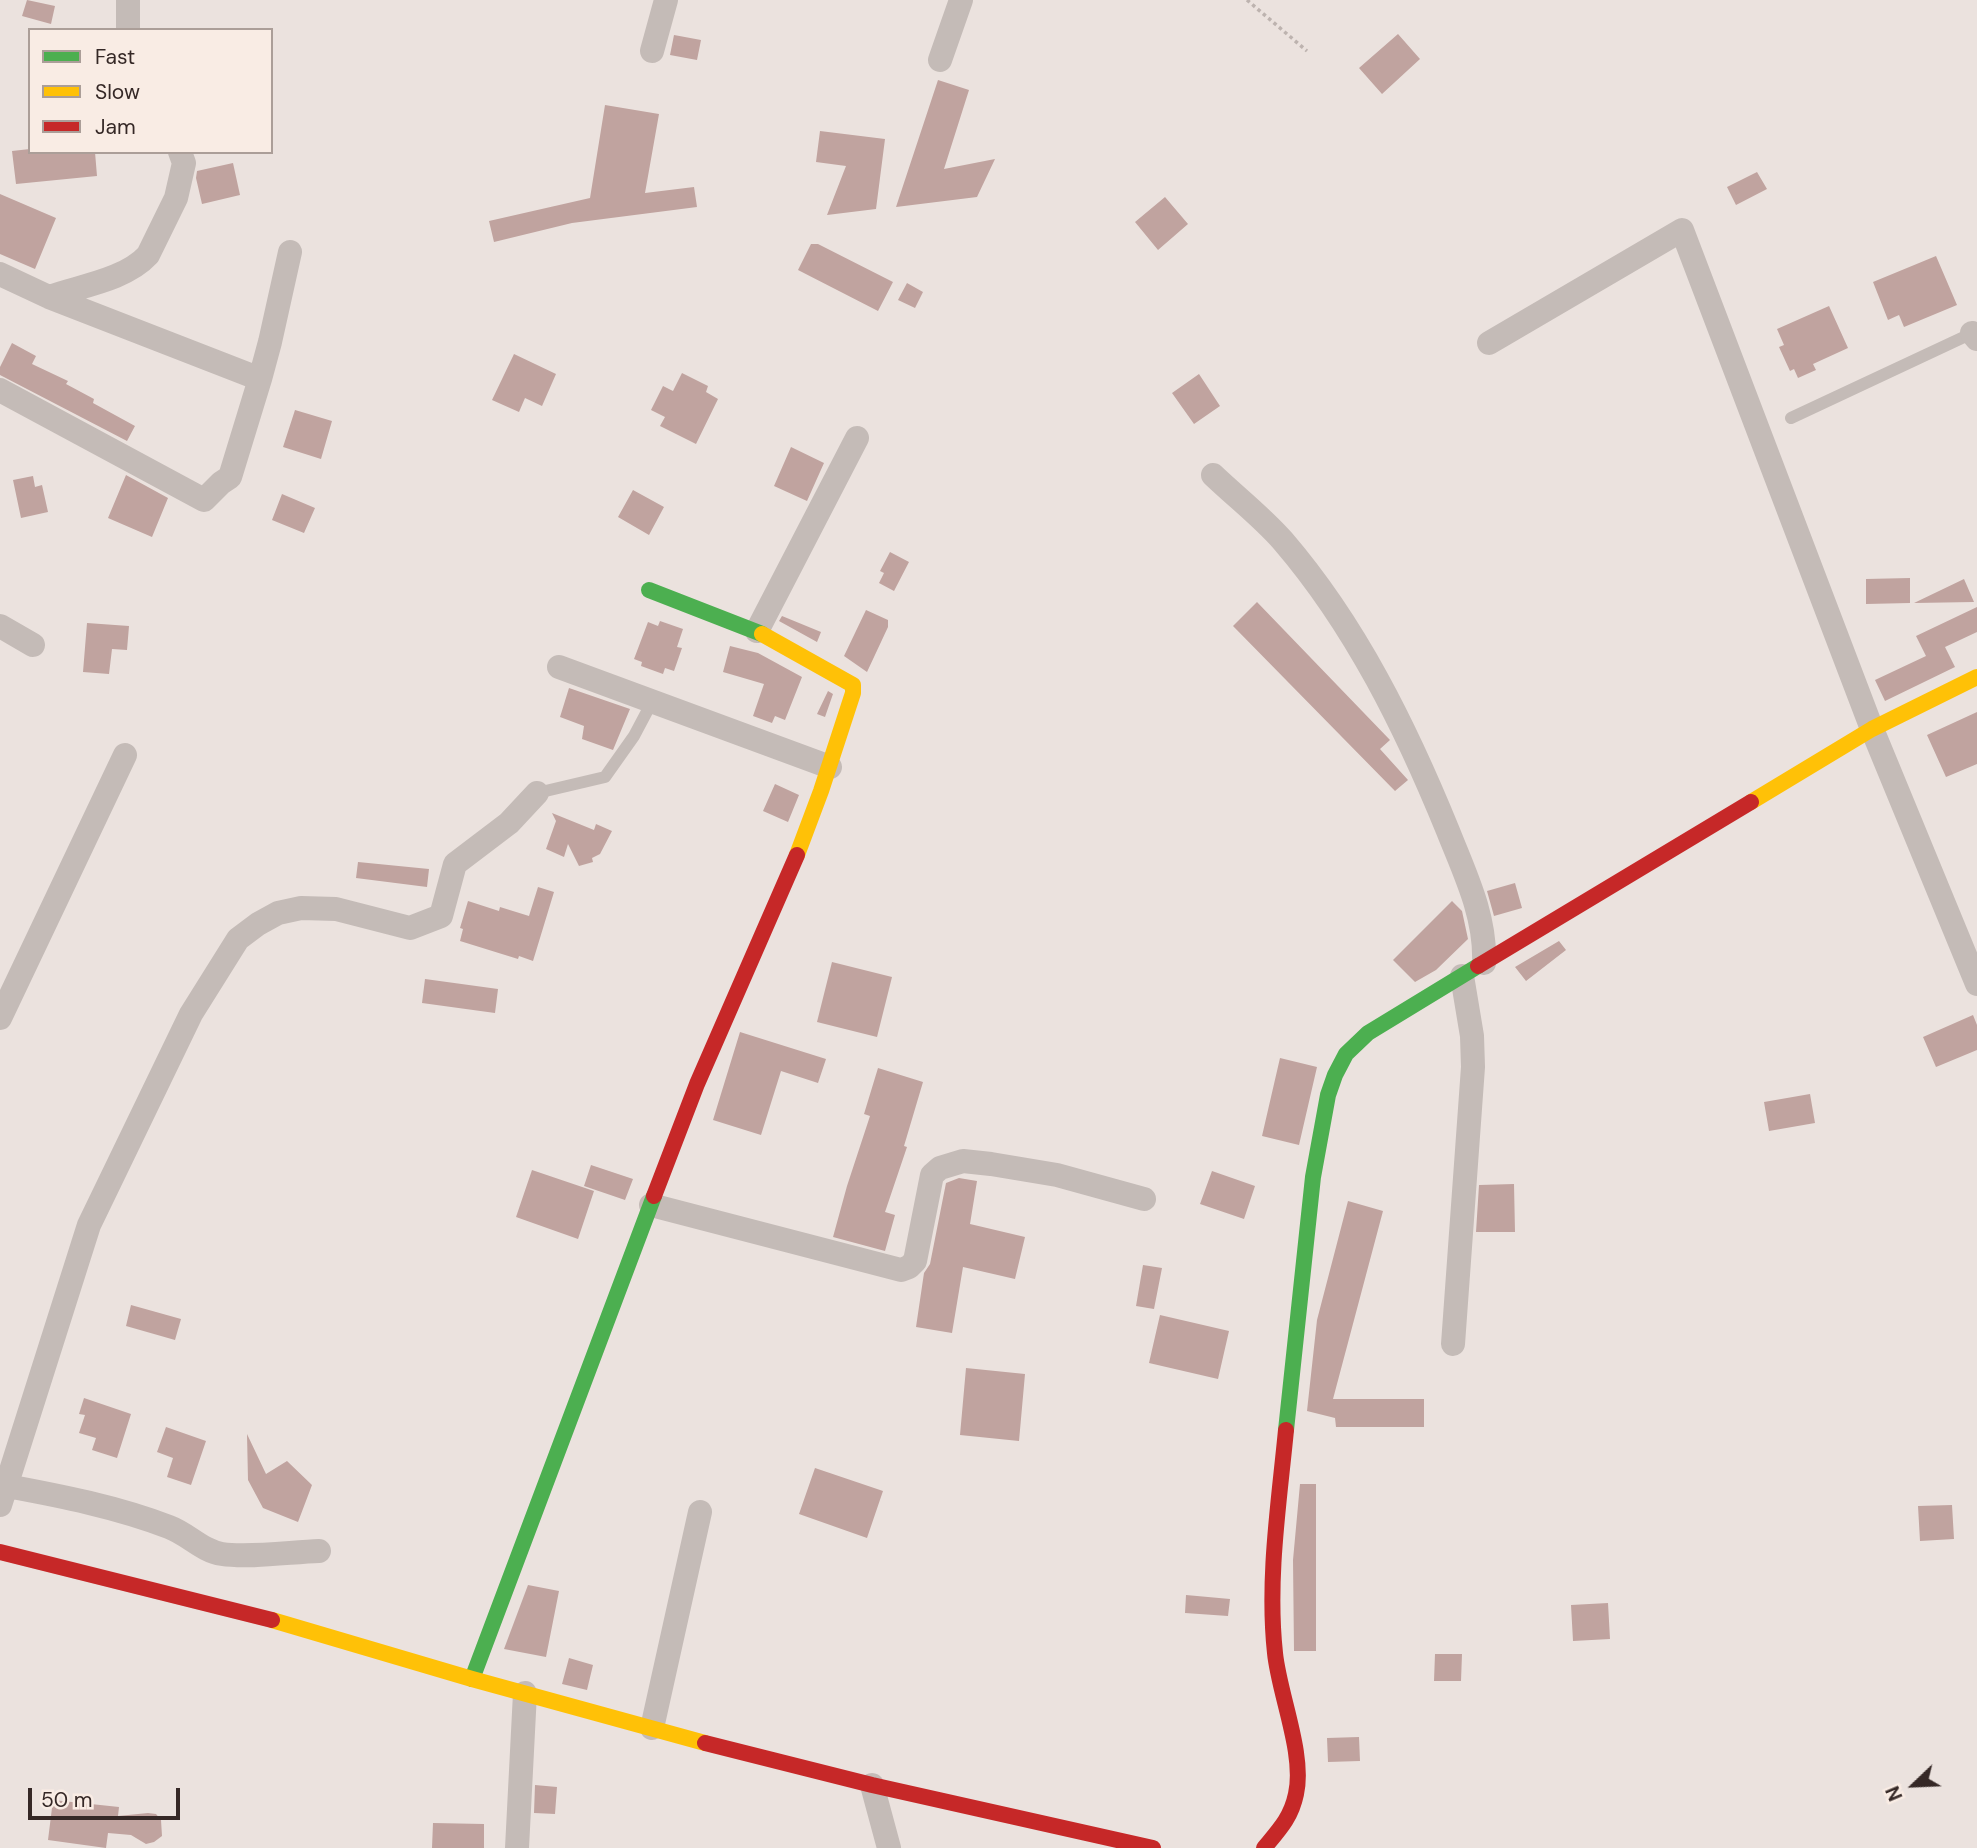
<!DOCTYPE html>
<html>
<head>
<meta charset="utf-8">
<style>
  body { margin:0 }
  #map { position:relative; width:1977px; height:1848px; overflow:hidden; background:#ebe2de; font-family:"DM Sans",sans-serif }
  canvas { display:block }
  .legend { position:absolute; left:28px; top:28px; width:245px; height:126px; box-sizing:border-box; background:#f9ece4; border:2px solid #ab9e98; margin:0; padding:9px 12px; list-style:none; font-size:21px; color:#352826 }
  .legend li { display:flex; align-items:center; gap:14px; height:35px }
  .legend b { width:35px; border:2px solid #ab9e98 }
  .north { position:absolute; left:1879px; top:1750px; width:70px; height:70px; -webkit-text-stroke:5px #f9ece4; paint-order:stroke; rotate:247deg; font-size:19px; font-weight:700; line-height:28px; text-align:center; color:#352826 }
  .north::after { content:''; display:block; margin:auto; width:24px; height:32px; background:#352826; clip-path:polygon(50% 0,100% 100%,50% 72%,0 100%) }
  .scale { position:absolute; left:28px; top:1788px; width:152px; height:32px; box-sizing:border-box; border:4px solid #352826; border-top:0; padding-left:9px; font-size:21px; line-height:24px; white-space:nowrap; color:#352826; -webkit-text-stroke:5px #f9ece4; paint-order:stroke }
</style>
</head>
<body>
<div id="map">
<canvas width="1977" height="1848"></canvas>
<ul class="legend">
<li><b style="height:9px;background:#4caf50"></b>Fast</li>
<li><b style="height:9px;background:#ffc107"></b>Slow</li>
<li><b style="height:9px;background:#c62828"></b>Jam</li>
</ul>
<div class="north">N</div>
<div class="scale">50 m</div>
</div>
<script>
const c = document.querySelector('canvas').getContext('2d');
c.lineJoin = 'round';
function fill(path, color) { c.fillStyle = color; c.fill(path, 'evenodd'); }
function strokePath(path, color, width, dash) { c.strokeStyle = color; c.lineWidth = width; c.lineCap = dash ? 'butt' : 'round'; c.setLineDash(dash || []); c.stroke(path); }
fill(new Path2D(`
  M27,0L55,6L51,24L22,16Z
  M1398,34L1420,59L1382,94L1359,68Z
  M674,35L701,40L697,60L670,55Z
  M938,80L969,90L944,169L995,159L977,197L896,207Z
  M605,105L659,114L645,193L694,187L697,207L572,223L494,242L489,221L590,198Z
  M820,131L885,139L876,209L827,215L846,166L816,162Z
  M30,149V152H95L97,176L16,184L12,151Z
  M233,163L240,195L202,204L196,178L197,171Z
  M1757,172L1767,189L1736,205L1727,187Z
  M0,194L56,218L35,269L0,254Z
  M1165,197L1188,224L1158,250L1135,222Z
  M811,244H818L893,282L878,311L798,270Z
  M1936,256L1957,305L1904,327L1899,315L1888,320L1873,282Z
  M907,283L923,292L915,308L898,300Z
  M1829,306L1848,348L1813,364L1816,370L1798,378L1794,369L1790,371L1779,347L1784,345L1777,329Z
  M12,343L36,356L32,364L68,381L66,384L94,399L93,403L135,426L127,441L0,375V367Z
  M514,354L556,374L542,406L525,398L519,412L492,400Z
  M682,373L708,386L706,392L718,399L696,444L660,426L665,417L651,410L663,386L673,391Z
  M1199,374L1220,406L1194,424L1172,393Z
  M295,410L332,421L321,459L283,447Z
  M791,447L824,463L807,501L774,486Z
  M126,475L168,498L152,537L108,518Z
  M33,476L35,487L42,485L48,512L21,518L13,480Z
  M633,490L664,507L649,535L618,517Z
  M282,494L315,508L304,533L272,520Z
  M890,552L909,562L894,591L879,583L884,573L880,571Z
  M1910,578V603L1866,604V579Z
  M1964,579L1974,602L1914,603Z
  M1257,602L1390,740L1380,749L1408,780L1395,791L1233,626Z
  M1977,607V632L1945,647L1955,667L1885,701L1875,680L1926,656L1916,636Z
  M866,610L888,620V627L867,672L844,656Z
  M782,616L821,632L817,642L779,621Z
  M660,621L683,629L677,647L682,648L674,671L665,668L663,674L641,666L642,662L634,659L648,622L658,626Z
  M87,623L129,626L127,650L112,649L109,674L83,672Z
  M730,646L758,653L802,677L785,720L775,716L772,723L753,716L764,684L723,672Z
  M569,688L630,709L613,750L582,739L584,726L560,717Z
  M828,691L833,694L825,717L817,714Z
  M1977,712V764L1946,777L1927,735Z
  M775,784L799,795L788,822L763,811Z
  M552,813L594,830L596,824L612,831L600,854L592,858L593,862L579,866L568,844L564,857L546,849L556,821Z
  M358,862L429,869L427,887L356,878Z
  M1515,883L1522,908L1494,916L1487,891Z
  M538,887L554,892L533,961L519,956L518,959L460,941L463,929L460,928L468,901L499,911L500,907L529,916Z
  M1452,901L1462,911L1468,939L1436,970L1415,982L1393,960Z
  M1559,941L1566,950L1526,981L1515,967Z
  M832,962L892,977L877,1037L817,1022Z
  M425,979L498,989L495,1013L422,1003Z
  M1973,1015L1977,1025V1050L1936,1067L1923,1037Z
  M740,1032L826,1059L818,1083L781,1071L761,1135L713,1120Z
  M1280,1058L1317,1067L1299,1145L1262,1136Z
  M878,1068L923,1082L904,1146L907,1147L885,1212L895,1215L885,1251L833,1237L847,1186L870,1116L864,1114Z
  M1810,1094L1815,1123L1769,1131L1764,1102Z
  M591,1165L633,1179L625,1200L584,1186Z
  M532,1170L594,1191L578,1239L516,1217Z
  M1212,1171L1255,1186L1244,1219L1200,1204Z
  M959,1178L977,1181L970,1224L1025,1237L1015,1279L963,1267L952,1333L916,1327L924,1273L930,1264L946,1183Z
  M1514,1184L1515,1232H1476L1479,1185Z
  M1348,1201L1383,1211L1333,1399H1424V1427H1336L1335,1418L1307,1411L1317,1320Z
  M1143,1265L1162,1268L1154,1309L1136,1306Z
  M131,1305L181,1319L175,1340L126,1326Z
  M1160,1315L1229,1331L1218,1379L1149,1363Z
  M966,1368L1025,1374L1019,1441L960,1435Z
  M84,1398L131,1414L117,1458L92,1450L96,1438L79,1433L85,1415L79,1414Z
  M166,1427L206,1441L191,1485L167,1477L173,1458L157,1452Z
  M247,1434L266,1474L287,1461L312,1485L298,1522L263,1508L248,1480Z
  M815,1468L883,1491L867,1538L799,1514Z
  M1300,1484H1316V1651H1294L1293,1560Z
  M1952,1505L1954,1539L1920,1541L1918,1506Z
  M528,1585L559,1591L546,1657L504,1649Z
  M1186,1595L1230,1599L1228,1616L1185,1613Z
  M1608,1603L1610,1639L1573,1641L1571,1605Z
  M1435,1654H1462L1461,1681H1434Z
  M569,1658L593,1665L587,1690L562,1684Z
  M1359,1737L1360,1761L1328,1762L1327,1738Z
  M535,1785L557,1787L555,1814L534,1813Z
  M53,1800L119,1807L118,1816L148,1813L156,1814L161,1820L162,1836L154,1842L146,1844L131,1835L108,1833L106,1848L48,1840Z
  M433,1823L484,1824V1848H432Z`), '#c0a39f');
strokePath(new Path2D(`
  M1247,0L1307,51`), '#bdb3af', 3.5, [3.5, 3.5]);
strokePath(new Path2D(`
  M1791,418L1977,331
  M537,793L605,777L634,736L652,702`), '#c4bbb7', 12);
strokePath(new Path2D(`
  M128,30V0
  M652,51L666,0
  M940,60L961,0
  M0,274L49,297L260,379L270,342L290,252
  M49,297C80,286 125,280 148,255L176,198L184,163L180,152
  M1972,333L1977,339
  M1489,343L1682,230L1872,729L1977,984
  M0,390L204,500L221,483L230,477L260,379
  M1213,475C1236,497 1262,517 1283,541C1356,626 1406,728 1448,831C1465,874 1486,916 1484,963
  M0,626L33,645
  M757,631L857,438
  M559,667L830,767
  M0,1018L125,755
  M651,1205L901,1270L909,1267L915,1261L932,1175L940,1168L963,1161L991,1164L1057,1175L1144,1199
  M1453,1344L1473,1067L1472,1036L1462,976
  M7,1486C61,1496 117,1507 169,1527C188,1534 202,1551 222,1554C248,1558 291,1552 319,1551
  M0,1505L89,1225L191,1014L238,939L258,924L278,913L301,908L336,909L410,928L441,916L455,864L509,823L537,793
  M652,1728L700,1512
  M872,1785L889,1848
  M517,1848L525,1693`), '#c4bbb7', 24);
strokePath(new Path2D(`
  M649,590L762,634
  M1286,1430L1313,1177L1328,1095L1335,1075L1346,1054L1368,1033L1478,966
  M472,1679L654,1196`), '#4caf50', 16);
strokePath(new Path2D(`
  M762,634L853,685V693L821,791L797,855
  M1751,802L1872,729L1977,677
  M272,1620L472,1679L705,1743`), '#ffc107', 16);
strokePath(new Path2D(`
  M1478,966L1751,802
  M654,1196L697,1084L797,855
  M0,1552L272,1620
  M705,1743L872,1785L1153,1848
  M1264,1848C1279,1830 1291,1818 1296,1794C1305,1754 1279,1694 1275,1653C1267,1579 1279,1503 1286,1430`), '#c62828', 16);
</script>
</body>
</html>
